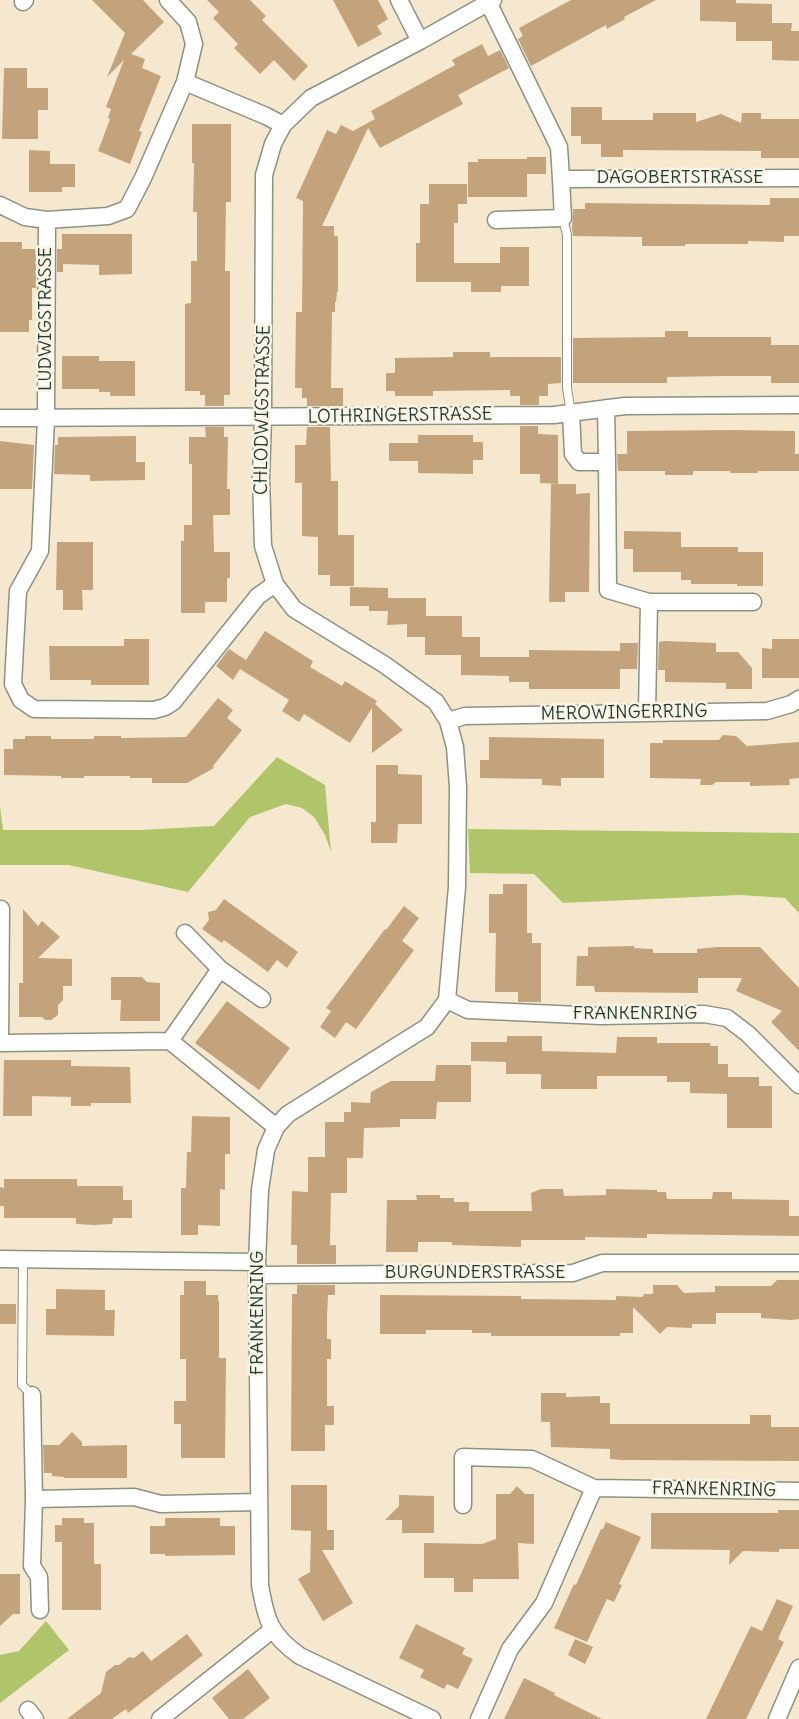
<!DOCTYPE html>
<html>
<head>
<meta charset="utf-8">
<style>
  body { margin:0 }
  canvas { display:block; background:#f6e8cf }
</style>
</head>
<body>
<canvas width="799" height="1719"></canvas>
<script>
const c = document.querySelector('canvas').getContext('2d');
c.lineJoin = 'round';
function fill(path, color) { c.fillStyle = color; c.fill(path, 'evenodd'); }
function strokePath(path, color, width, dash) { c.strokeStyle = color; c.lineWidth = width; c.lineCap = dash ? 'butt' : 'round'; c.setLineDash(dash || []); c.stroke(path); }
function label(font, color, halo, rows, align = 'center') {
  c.font = font + ' Delius,sans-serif'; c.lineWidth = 5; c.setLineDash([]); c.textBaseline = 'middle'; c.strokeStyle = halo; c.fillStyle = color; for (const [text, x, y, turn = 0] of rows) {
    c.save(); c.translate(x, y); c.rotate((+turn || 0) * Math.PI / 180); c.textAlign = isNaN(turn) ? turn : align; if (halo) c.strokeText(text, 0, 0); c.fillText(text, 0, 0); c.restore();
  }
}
fill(new Path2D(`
  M277,757L325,785L331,852L325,835L314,817L302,808L286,804L250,817L188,892L69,865H0V806L3,830H141L214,826Z
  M468,829L799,833V913L785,898L740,895L563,903L534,874L470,873Z
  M46,1621L69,1650L0,1703V1655L19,1651Z`), '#b0c569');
fill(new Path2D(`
  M92,0H143L164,22L131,54L145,59L142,68L161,76L139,131L142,132L130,164L98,151L110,119L108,118L111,109L106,107L124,60L107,77L125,33Z
  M207,0H250L266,16L262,20L308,66L294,81L274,60L260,74L234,48L238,44L213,18L219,12Z
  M333,0H378L388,19L377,26L382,34L358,47Z
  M571,0H656L624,17L625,19L607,29L606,25L531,66L518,39L523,36L519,28Z
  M700,0H736V3L772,4V23H792L791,31H799V61L772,60V41H736V22L700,21Z
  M482,44L488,56L500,50L509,68L458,95L463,104L380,148L368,128L322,226H334V236H338V292H337L336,302H335V312H332L331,388H343V406H307V398H302V388H295L296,312H302L303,201L296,198L327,130L336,134L341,125L353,131L375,119L371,111L455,65L452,60Z
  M4,68H27V88H48V110H38V139H2Z
  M571,107H602V120H653V113H696V122L721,114L741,123L742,113H761V119H799V158H761V151L623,150V157H601V144H581V136H571Z
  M192,124H231V202H226L225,271H230V395H224V406H205V395H200V391H185V304L191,303V261H197V212H193L194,163H192Z
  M29,150L50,151V164H75V187H62V192H29Z
  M527,157H546V174H527V197H468V162H478V159H527Z
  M429,184H467V204H458V223H454V263H500V247H529V286H501V292H471V282H416V243H420V204H429Z
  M770,198H799V236H784V242L748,241V244H685V246H642V237L573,236L572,229L573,209H585V203L770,205Z
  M62,234H132V274L99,275V265L63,264V272H57V249H62Z
  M0,242H22V249H36V288H32V320H29V332H0Z
  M665,331H688V337H771V345H799V383H771V376H727L667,377V383H573V338L665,337Z
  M453,352H490V357H561V383L548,384V396H539V405H520V396H510V390L433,391V396H395V391H386V373H395V358L453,357Z
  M62,356H99V361H135V396H110V392H99V389H62Z
  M520,426H538V434L558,435V484L540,483V474H520Z
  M205,427H224V437H228L227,489H230V515H213L214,552H230V578H227V602H205V613H181V541H184V525H192V464H189V437H206Z
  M307,427H330L331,481H338V535H354V586H330V575H318V537L302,536V483H295V445H306Z
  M731,430L795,431V454H799V471H758V473H730V471H693V475H665V471H618L617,454H627V431Z
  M418,435H473V442H483V460H473V474L418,473V461H389V443H418Z
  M136,436V462H145V480L90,481V475L54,474L55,445H58V437Z
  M0,441L34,445L32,489H0Z
  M551,484H576V494L590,493L589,592H565V602H549Z
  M624,531L681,532V547H738V552H763V586H737V584H691V580H681V572H633V549H624Z
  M57,542H93V590H82L83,610H63V590H56Z
  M350,587L388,588V598H426V616H462V637H480V657H529V650L620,651V643H638L637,669H620V689H529V682H509V676L461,675V655H425V637H407V624L387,625L388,611H369V606H350Z
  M265,631L313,661L310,667L342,686L345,681L377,701L375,704L403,730L372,753V708L350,743L304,714L299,722L282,711L289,700L240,669L233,680L216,666L229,649L246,660Z
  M124,639H149V685H91V680H50L49,646H124Z
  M772,639H799V678H762V648L772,649Z
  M665,641L716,643V652H738L752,668V689H726V683L665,682V670H658L659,642Z
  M218,698L233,710L227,718L242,730L213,766L214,768L187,783H152V778H130V776H84V778H61V776L4,775V749H13V739H25V736H51V739H94V736H121V738L186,737Z
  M723,735L736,736L747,746L799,742V778L789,779L790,785L750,786V782H716L712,785H700L701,779L650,778V743H663V740H719Z
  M489,737L604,739V778H561V786L542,785V779L480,778V760H489Z
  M376,765H398V774L422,775V824H398L397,843H371V822H376Z
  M503,884H527V933H532V943H541V1002H518V992H495L496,933H489V894H503Z
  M224,899L298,952L287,968L277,960L268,972L224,940L222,943L202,929L209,920L208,912L216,910Z
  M404,906L419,918L402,941L414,950L356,1029L346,1022L335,1038L320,1027L331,1011L326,1008L385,929L386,930Z
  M23,909L38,926L42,921L60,937L38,958L72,959V986H63V1000L58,1005V1015L51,1020H45L42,1017H19V983H23Z
  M634,946V948L653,949V953H697V949L717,947H760L799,988V1051L771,1022L782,1011L736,991L742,978H698V993L595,992L594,986H576L577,956H588V947Z
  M111,977H142L147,982L160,983V1021H120L121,1000H111Z
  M227,1001L290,1048L259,1090L195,1043Z
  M507,1036H542V1051L616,1053L617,1037H657V1043H710L711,1046H718V1064H728V1077H759V1086H772V1128H727V1094L690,1093V1082H667V1076H597V1089H541V1074H506V1062L471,1061V1042H507Z
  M4,1060H71V1066L130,1067L131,1103H91V1106H71V1097L32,1096V1116H3Z
  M436,1065H471V1102H437L436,1119H400V1127L364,1128L363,1158H347V1193H331L330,1245H336V1264H297V1245H291L292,1191L308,1192V1157H325V1122H344V1112H351V1102L370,1103L371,1092L391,1081H435Z
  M192,1116L230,1117V1154H225V1190L220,1189V1226L198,1225V1235H181V1188H186L187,1152H191Z
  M4,1179H77V1186H123V1200H132V1218H113L112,1224L94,1225L76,1224V1218H4V1206H0V1187L4,1188Z
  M541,1189H563L564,1196L606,1195V1189L657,1190V1192H666L667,1199H712L713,1192H732V1199L789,1200V1216H799V1236L647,1234V1238L585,1237V1240H521V1247L452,1245V1242H418V1252H386L387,1200H417L416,1195H440V1198H454V1202H469V1211H532L531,1193Z
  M777,1280H799V1319L791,1320L761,1318V1313H716V1324H692V1328L667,1327L660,1334L633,1307V1333H620V1336H491V1333H472V1330H426V1334H380V1295L521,1296V1299L616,1300V1296L643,1297L644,1294H653V1285H677L684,1293L715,1292V1286H771Z
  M184,1281H206V1295H218V1301H219V1358H226L225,1458H181V1424H174V1401H186V1359H180V1295H184Z
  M297,1285H335V1295H328L327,1317V1339H331V1359H327V1406H334V1425H325V1451H291L292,1294H297Z
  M56,1289L105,1290V1310H115L114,1336L46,1335V1309H56Z
  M0,1304H16V1324H0Z
  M541,1393H566V1397L600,1396V1403H610V1424H750V1415H771V1427H799V1461L622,1460L610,1459V1449L551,1447L550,1422H541Z
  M72,1432L82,1442V1446L127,1445V1478H64V1477L52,1476V1473H44L43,1445H59Z
  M291,1485H327V1530H334V1550H322L353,1603L323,1621L298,1579L310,1572L311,1531L291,1530Z
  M517,1486L525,1494H534V1544L518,1543L519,1579H473V1592H454V1578H424V1543L482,1544L496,1539V1494H510Z
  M399,1495L434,1496V1533H402V1520H385L399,1506Z
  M778,1510H799V1549H779V1552L743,1551L729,1565L730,1550L651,1549V1513H778Z
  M62,1518H84V1523H94V1564H101V1610H62V1542H55V1525H62Z
  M165,1518H220V1526H235V1555L165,1556V1554H150V1526H165Z
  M606,1522L641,1537L619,1584L622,1585L614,1602L607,1599L587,1642L554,1628L574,1584L576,1585L601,1529H603Z
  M0,1574H20V1614H13L0,1626Z
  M777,1599L793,1606L778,1639L784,1642L746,1719H706L751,1626L762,1631Z
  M416,1624L465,1648L462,1654L473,1659L458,1689L447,1684L444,1689L420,1677L424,1670L399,1658Z
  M187,1634L203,1655L128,1713L126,1709L112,1719H67L101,1693L106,1672L115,1665H119L129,1657L134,1658L143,1651L151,1661Z
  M575,1639L593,1647L585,1664L568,1655Z
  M248,1669L270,1698L243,1719H229L212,1698Z
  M524,1678L555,1693L554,1695L602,1719H504Z`), '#c3a37b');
const lane = new Path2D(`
  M563,218L567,235V388L571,413
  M23,1259L22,1385L32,1395`);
const street = new Path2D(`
  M399,0L420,41
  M23,2L25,0
  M488,2L559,147L561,179L799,178
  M185,82L266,116L283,125
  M0,205L25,217L47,220L108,216L127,209L143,178L185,82L194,44L188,22L168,0
  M47,220L46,418L40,551L18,591L13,684L21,700L34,709L154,710L165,707L173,702L258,596L275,584
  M496,220L563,218L561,179
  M606,408L607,462
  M571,413L573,454L579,462H607L608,590L649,602L647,712
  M0,418L554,415L625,406L799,405
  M649,602H753
  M448,721L465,716L767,711L791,704L799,699
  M185,933L220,969
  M447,1000L468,1010L601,1016L704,1014L727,1018L748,1034L799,1085
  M170,1041L220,969L262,999
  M0,1043L170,1041L276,1127
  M0,1043L1,909
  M0,1259L257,1262
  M258,1275L573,1273L602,1263H799
  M32,1395L34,1499
  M594,1488L799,1491
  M463,1505V1457L532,1459L594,1488L544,1603L510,1649L479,1719
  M40,1610L39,1577L32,1566L34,1499L134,1497L161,1504L259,1502
  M28,1710L35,1719
  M160,1719L272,1630
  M432,1719L300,1656C270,1635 266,1620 260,1585L257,1262L260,1190L266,1150L276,1127L288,1114L427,1027L447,1000L457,887L458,787L455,747L448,721L436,702L385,665L294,609L275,584L263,546L261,478L263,418L264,175L273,144L283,125L311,98L420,41L493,0
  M777,1719L799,1668`);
strokePath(lane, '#8a9282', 10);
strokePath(street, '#8a9282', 19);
strokePath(lane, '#fff', 8);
strokePath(street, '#fff', 16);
label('18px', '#1f3d34', '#fcf5e5', [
  ["DAGOBERTSTRASSE",680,178],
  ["LUDWIGSTRASSE",46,319,-90],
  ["CHLODWIGSTRASSE",263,410,-89],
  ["LOTHRINGERSTRASSE",400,416,-1],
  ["MEROWINGERRING",624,713,-1],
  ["FRANKENRING",635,1014],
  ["BURGUNDERSTRASSE",475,1273],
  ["FRANKENRING",258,1313,-90],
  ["FRANKENRING",714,1490,1]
]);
</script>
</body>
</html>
